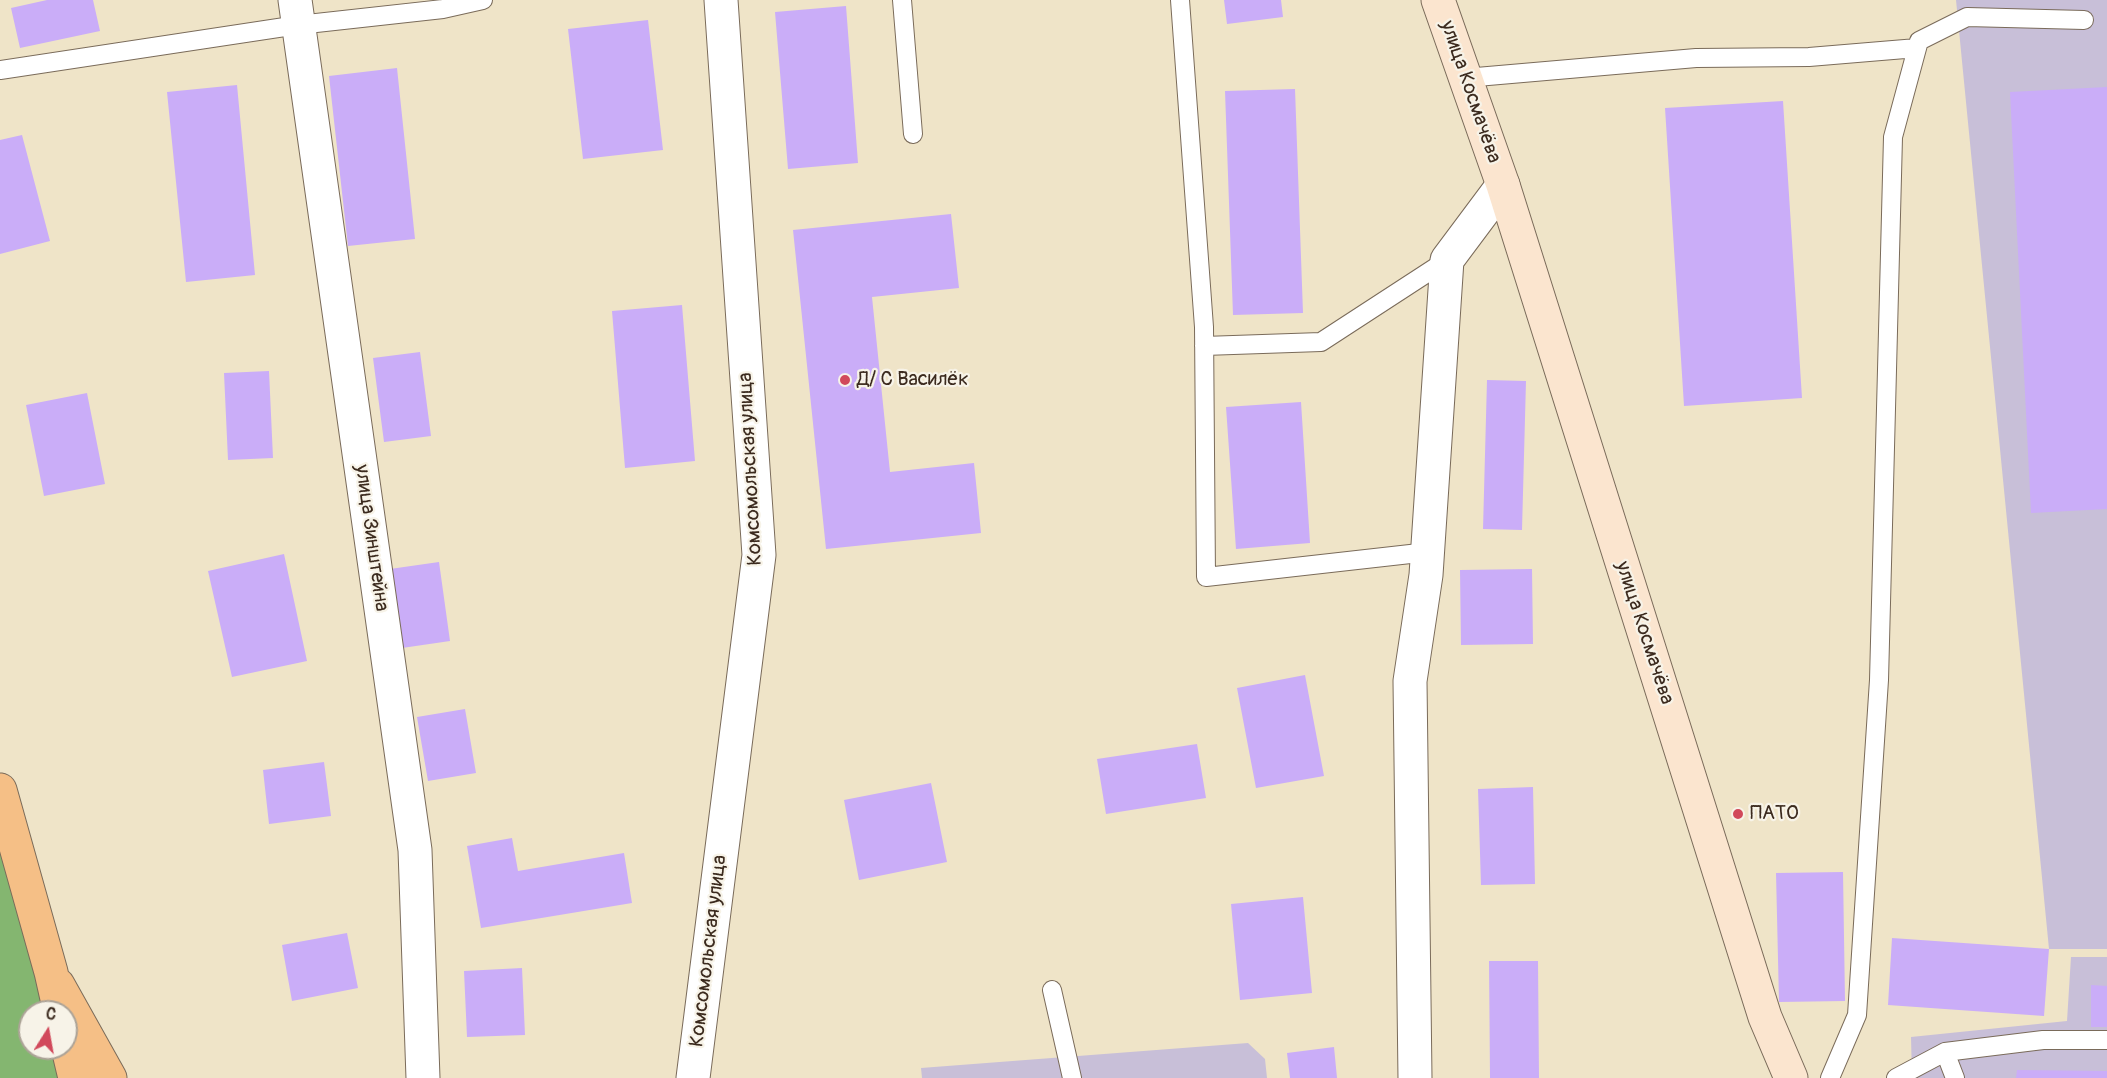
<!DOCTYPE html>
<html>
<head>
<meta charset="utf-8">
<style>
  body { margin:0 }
  #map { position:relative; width:2107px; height:1078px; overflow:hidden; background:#efe4c8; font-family:Pangolin,sans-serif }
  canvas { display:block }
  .north { position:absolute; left:18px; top:1000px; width:60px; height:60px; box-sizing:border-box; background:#f7f3e8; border:2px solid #aca397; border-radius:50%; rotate:11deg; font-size:16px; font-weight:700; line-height:24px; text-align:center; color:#3b2a1e }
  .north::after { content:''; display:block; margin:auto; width:21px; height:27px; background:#d1495b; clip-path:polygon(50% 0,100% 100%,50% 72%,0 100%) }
</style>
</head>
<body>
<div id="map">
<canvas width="2107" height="1078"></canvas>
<div class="north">С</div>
</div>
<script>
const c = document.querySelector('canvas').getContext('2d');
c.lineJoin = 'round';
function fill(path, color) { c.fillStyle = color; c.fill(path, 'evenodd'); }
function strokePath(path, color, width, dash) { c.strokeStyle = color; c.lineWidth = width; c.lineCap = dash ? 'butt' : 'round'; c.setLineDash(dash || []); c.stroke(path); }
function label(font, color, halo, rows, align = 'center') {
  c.font = font + ' Pangolin,sans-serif'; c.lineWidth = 4.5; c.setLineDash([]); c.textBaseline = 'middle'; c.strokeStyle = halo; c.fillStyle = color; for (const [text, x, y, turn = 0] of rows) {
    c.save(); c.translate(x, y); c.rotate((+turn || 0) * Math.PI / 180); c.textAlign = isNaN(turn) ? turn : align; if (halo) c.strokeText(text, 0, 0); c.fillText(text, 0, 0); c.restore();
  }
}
fill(new Path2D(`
  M1956,0H2107V949H2049Z
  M2071,957H2107V1078H1912L1911,1037L2067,1021Z
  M1248,1043L1265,1059L1267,1078H922L921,1068Z`), '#c8bfd8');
fill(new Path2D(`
  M0,790L60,1012H30V1048H66L75,1078H0Z`), '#84b670');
fill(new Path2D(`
  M47,0H93L100,31L20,48L11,8Z
  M1224,0H1281L1283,17L1227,24Z
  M846,6L858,163L788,169L775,12Z
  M648,20L663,150L583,159L568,29Z
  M397,68L415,239L348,246L329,76Z
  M237,85L255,275L186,282L167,92Z
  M2107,87V509L2031,513L2010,92Z
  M1295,89L1303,313L1233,315L1225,91Z
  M1783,101L1802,398L1684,406L1665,108Z
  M22,135L50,241L0,254V140Z
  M951,214L959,288L872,297L890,472L974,463L981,533L826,549L793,230Z
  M682,305L695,461L625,468L612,311Z
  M420,352L431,436L384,442L373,358Z
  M269,371L273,458L228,460L224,373Z
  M1487,380L1526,381L1522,530L1483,529Z
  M87,393L105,484L44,496L26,405Z
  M1301,402L1310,543L1236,549L1226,407Z
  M284,554L307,661L232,677L208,571Z
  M439,562L450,641L402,648L390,569Z
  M1532,569L1533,644L1461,645L1460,570Z
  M1305,675L1324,776L1256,788L1237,688Z
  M465,709L476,773L428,781L417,717Z
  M1197,744L1206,798L1106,814L1097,759Z
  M324,762L331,816L269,824L263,770Z
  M931,783L947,862L859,880L844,800Z
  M1533,787L1535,884L1481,885L1478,789Z
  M512,838L518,871L624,853L632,903L481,928L467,846Z
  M1843,872L1845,1001L1779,1002L1776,873Z
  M1303,897L1312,993L1240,1000L1231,904Z
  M347,933L358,988L292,1001L282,945Z
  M1892,938L2049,949L2044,1016L1888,1005Z
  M1489,961H1538L1539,1078H1490Z
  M522,968L525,1035L467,1037L464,971Z
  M2091,985L2107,986V1027H2091Z
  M1334,1047L1337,1078H1290L1287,1053Z
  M2017,1070L2107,1071V1078H2016Z`), '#caadf8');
const lane = new Path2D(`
  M902,0L913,134
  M1180,0L1204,327L1206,577L1428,552
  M0,70L298,25L443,9L483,0
  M1465,78L1696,58L1809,57L1917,48
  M1204,346L1321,342L1447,260
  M1052,990L1072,1078
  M1945,1052L1955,1078
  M1830,1078L1857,1015L1879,680L1893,137L1919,41L1967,17L2084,20
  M1896,1078L1945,1052L2043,1040H2107`);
const street = new Path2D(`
  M295,0L415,850L423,1078
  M693,1078L759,555L721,0
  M1415,1078L1410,681L1426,575L1447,260L1503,185`);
const secondary = new Path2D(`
  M1438,0L1503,185L1765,1017L1791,1078`);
const primary = new Path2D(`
  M0,790L51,972L60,1012
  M58,985L110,1078
  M66,1040L75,1078`);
strokePath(lane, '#7a6b5a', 20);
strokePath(street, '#7a6b5a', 35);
strokePath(secondary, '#7a6b5a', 35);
strokePath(primary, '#7a6b5a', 35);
strokePath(lane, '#fff', 18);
strokePath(street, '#fff', 33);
strokePath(secondary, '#fbe5cf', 33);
strokePath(primary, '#f5bf86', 33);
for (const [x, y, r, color] of [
  [845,380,6,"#d1495b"],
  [1738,814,6,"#d1495b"]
]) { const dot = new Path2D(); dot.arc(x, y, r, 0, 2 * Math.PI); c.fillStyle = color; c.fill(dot); strokePath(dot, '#f7f3e8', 2); }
label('20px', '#3b2a1e', '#f7f3e8', [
  ["улица Космачёва",1470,92,71],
  ["Комсомольская улица",751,469,-93],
  ["улица Зинштейна",371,538,82],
  ["улица Космачёва",1644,633,72],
  ["Комсомольская улица",709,951,-83]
]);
label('20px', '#3b2a1e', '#f7f3e8', [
  ["Д/ С Василёк",857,380],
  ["ПАТО",1750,814]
], 'left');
</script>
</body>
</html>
